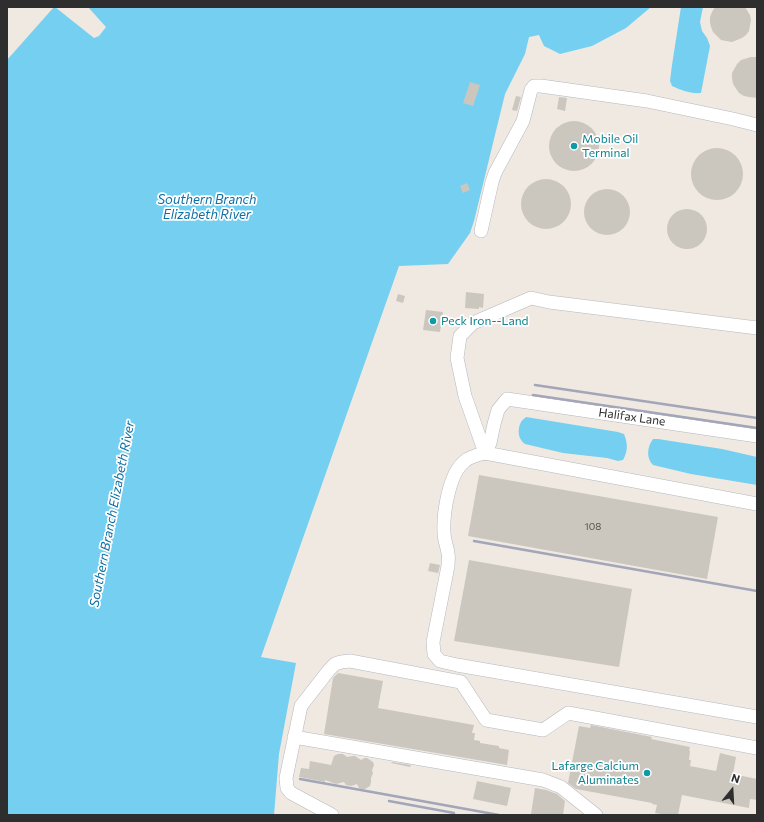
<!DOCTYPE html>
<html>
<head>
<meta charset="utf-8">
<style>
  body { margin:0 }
  #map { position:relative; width:764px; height:822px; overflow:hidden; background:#efe9e1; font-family:Commissioner,sans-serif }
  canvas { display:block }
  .frame { position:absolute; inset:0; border:8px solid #2e2e2e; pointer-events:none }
  .north { position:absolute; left:712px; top:770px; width:40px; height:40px; -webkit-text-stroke:3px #fff; paint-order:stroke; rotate:18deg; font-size:11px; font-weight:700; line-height:16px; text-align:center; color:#2e2e2e }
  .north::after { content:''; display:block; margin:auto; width:14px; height:18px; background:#2e2e2e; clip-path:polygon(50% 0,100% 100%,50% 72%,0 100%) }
</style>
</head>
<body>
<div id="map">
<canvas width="764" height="822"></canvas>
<div class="frame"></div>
<div class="north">N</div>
</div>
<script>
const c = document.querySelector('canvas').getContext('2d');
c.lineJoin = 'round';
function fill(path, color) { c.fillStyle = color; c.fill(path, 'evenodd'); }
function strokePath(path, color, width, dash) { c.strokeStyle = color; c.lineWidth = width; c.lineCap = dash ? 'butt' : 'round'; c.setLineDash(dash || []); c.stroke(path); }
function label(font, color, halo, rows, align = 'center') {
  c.font = font + ' Commissioner,sans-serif'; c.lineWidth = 3.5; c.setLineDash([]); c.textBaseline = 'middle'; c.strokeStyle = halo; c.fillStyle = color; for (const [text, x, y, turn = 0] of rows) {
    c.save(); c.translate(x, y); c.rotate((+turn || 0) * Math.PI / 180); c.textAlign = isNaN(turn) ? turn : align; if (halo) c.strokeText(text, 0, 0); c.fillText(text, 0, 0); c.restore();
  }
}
fill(new Path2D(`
  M54,7H55L94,38L99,36L106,27L88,7H651L626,28L592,46L560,54L544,46L539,35L529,37L525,54L505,94L474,221L470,233L448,264L399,266L261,657L296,663L279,754L274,815H7V60Z
  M681,7H703L700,22L702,31L707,38L710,46L701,93C690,94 681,90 672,86L670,81L672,65Z
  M526,417L618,432L624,434C628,444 628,451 623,460L618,461L607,458L563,453L525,444C518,439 517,430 521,422C522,420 524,419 526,417Z
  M653,439H658L722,449L757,457V485L691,474L653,465C646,458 647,447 653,439Z`), '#75cff0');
fill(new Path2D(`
  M715,7H745L750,15L751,20L749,31L746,35L742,38L732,42L726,41L721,40L713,32L711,27L710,22V17L712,12Z
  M751,57H757V98L749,97L744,96L739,93L733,84L732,78V73L737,64L741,60Z
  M470,82L480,85L473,106L463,103Z
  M516,96L521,97L517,111L512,110Z
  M559,97L567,98L565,111L557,109Z
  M549 146a25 25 0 1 1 50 0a25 25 0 1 1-50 0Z
  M691 174a26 26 0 1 1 52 0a26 26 0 1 1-52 0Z
  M521 204a25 25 0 1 1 50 0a25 25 0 1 1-50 0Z
  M467,183L470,190L463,193L460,186Z
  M584 212a23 23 0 1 1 46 0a23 23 0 1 1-46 0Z
  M667 229a20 20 0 1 1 40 0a20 20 0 1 1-40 0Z
  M466,292L484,294L483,308L479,307V309L465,308Z
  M398,294L405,296L403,303L396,301Z
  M426,310L443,312L440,332L423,330Z
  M479,475L718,517L707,579L468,536Z
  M469,560L632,589L619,667L454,641Z
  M430,563L440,565L438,573L428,571Z
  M338,673L383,681L378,708L474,725L472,733H475L474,740L480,741V743L499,746V748L509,750L507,765L324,734L333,678Z
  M591,725L652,737L651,739L690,747L689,750L690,751L689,760H691L690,766L716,771L720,753L736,757L733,774L757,779V800L750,799L749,808L682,795L678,815H667L655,813L657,805L652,804V803L576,789L568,783L579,726L590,728Z
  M338,754H343L347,757L353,756H355L361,760L365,758H367L373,762L374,765L372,770L373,773L371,778V782L370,786L365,789H362L359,788L357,784L351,786L346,785L344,782L336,784L325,780V782L299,777L301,768L309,769L310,761L331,765L334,756Z
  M392,762L411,765L410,767L391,763Z
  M477,781L511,788L507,806L473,799Z
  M535,788L546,790L557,794L565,801L563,815H539L531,814Z`), '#cbc7bf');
const minor = new Path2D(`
  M481,231L492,182L495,173L523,121L531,90L534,86H541L647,101L733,119L757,125
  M757,328L549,302L531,298L473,323L460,336L457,358L465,396L485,453L757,504
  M757,436L507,399L498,410L494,424L490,443L485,453C478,455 471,456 465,461C449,473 443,513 444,532C444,540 447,546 448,553C449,557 448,562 448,566L433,642L434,654L440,661L457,665L757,717
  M294,737L543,780L561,787L596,815
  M332,815L291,793L287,788L286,778L301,706L329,670L335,664L341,662L350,661L461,682L486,720L543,730L568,713L757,748`);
strokePath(minor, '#b4b7c1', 14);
strokePath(minor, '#fff', 13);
strokePath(new Path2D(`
  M535,385L757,418
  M533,395L757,428
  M474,541L757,591
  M300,779L499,815
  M389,801L454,813`), '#a3a6b8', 2.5);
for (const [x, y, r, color] of [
  [574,146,4,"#0f9aa8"],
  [433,321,4,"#0f9aa8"],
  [647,773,4,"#0f9aa8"]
]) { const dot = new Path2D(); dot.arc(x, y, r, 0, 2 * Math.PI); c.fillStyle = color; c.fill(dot); strokePath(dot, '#fff', 1.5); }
label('10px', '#555452', null, [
  ["108",593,527]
]);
label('12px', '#0d838f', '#fff', [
  ["Mobile Oil",582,139],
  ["Terminal",582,153],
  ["Peck Iron--Land",441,321],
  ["Lafarge Calcium",639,766,"right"],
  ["Aluminates",639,780,"right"]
], 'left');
label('12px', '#2e2e2e', '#fff', [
  ["Halifax Lane",632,417,8]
]);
label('italic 13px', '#0d6fa3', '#fff', [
  ["Southern Branch",207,200],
  ["Elizabeth River",207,215],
  ["Southern Branch Elizabeth River",112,514,-79]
]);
</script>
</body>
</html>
